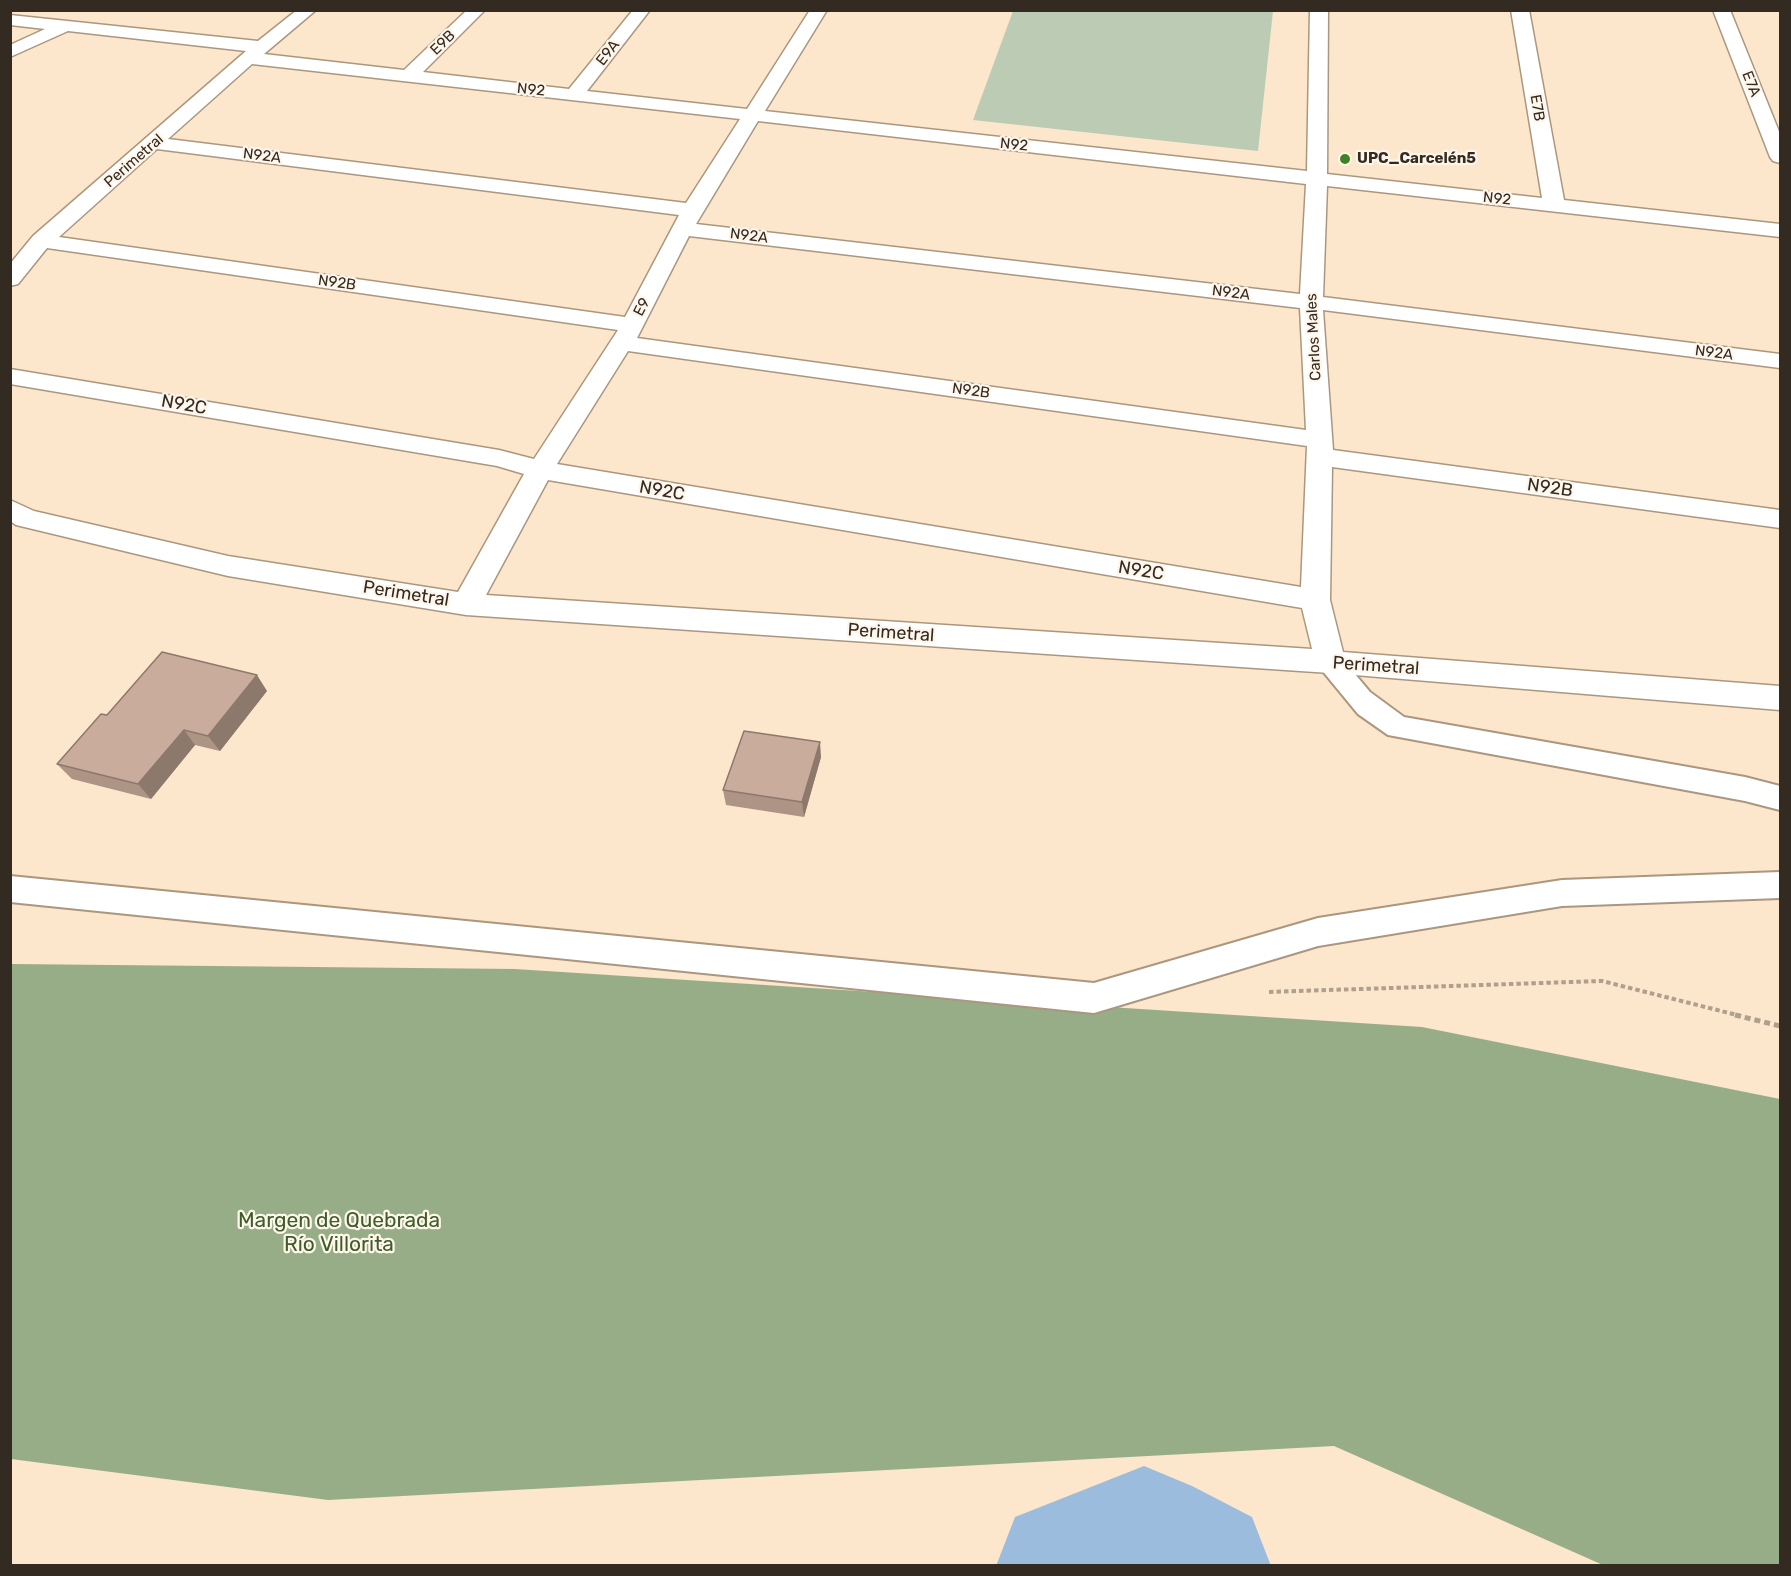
<!DOCTYPE html>
<html>
<head>
<meta charset="utf-8">
<style>
  body { margin:0 }
  #map { position:relative; width:1791px; height:1576px; overflow:hidden; background:#fce6cc; font-family:Rubik,sans-serif }
  canvas { display:block }
  .frame { position:absolute; inset:0; border:12px solid #332a21; pointer-events:none }
</style>
</head>
<body>
<div id="map">
<canvas width="1791" height="1576"></canvas>
<div class="frame"></div>
</div>
<script>
const c = document.querySelector('canvas').getContext('2d');
c.lineJoin = 'round';
function fill(path, color) { c.fillStyle = color; c.fill(path, 'evenodd'); }
function strokePath(path, color, width, dash) { c.strokeStyle = color; c.lineWidth = width; c.lineCap = dash ? 'butt' : 'round'; c.setLineDash(dash || []); c.stroke(path); }
function label(font, color, halo, rows, align = 'center') {
  c.font = font + ' Rubik,sans-serif'; c.lineWidth = 4.5; c.setLineDash([]); c.textBaseline = 'middle'; c.strokeStyle = halo; c.fillStyle = color; for (const [text, x, y, turn = 0] of rows) {
    c.save(); c.translate(x, y); c.rotate((+turn || 0) * Math.PI / 180); c.textAlign = isNaN(turn) ? turn : align; if (halo) c.strokeText(text, 0, 0); c.fillText(text, 0, 0); c.restore();
  }
}
fill(new Path2D(`
  M1013,11H1273L1258,151L973,120Z`), '#bccbb3');
fill(new Path2D(`
  M11,964L515,969L1422,1027L1780,1099V1565H1603L1334,1446L328,1500L11,1459Z`), '#96ad88');
fill(new Path2D(`
  M1144,1466L1192,1486L1252,1517L1271,1566H996L1015,1517Z`), '#9cbcdd');
const service = new Path2D(`
  M1330,652L1339,655L1370,692L1404,717L1745,777L1780,786V810L1745,801L1388,735L1358,714L1321,669L1317,662L1321,655Z
  M1780,872V898L1562,906L1318,946L1094,1013L10,902V876L1094,983L1318,918L1562,880Z`);
const minor = new Path2D(`
  M297,10H316L264,54L404,70L467,10H485L423,72L569,89L633,10H650L587,91L747,109L810,10H827L765,111L1307,171L1310,10H1328L1327,174L1542,198L1511,10H1529L1564,200L1780,224V237L1327,186L1323,297L1780,354V368L1323,310L1333,450L1780,510V528L1332,467L1330,600L1343,652L1780,686V710L1330,673L466,615L228,576L16,525L10,521V500L34,511L228,556L458,592L524,474L497,466L10,384V369L499,450L534,459L618,330L47,248L18,284L10,286V264L33,236L246,51L68,31L10,57V45L45,29L10,25V15L258,41ZM252,64L740,119L686,203L168,139ZM758,121L1306,184L1300,294L696,224ZM157,149L679,215L625,317L59,237ZM689,236L1300,308L1306,430L637,338ZM628,351L1307,446L1301,587L557,464ZM548,480L1302,608L1312,649L486,595Z
  M1713,10H1730L1780,134V163L1773,161L1770,157Z`);
strokePath(service, '#ab977f', 4);
strokePath(minor, '#ab977f', 3);
strokePath(new Path2D(`
  M1269,992L1602,981L1741,1016`), '#b09f8c', 4, [4.5, 3]);
strokePath(new Path2D(`
  M1735,1015L1780,1026`), '#b09f8c', 5, [6, 4]);
fill(service, '#fff');
fill(minor, '#fff');
fill(new Path2D(`
  M267,691L220,751L195,745L151,799L72,779L57,764Z
  M821,757L804,817L726,805L723,790Z`), '#ad9485');
fill(new Path2D(`
  M257,675L267,691L220,751L208,736Z
  M184,730L195,745L151,799L138,784Z
  M820,742L821,757L804,817L802,802Z`), '#8d786c');
const building = new Path2D(`
  M162,652L257,675L208,736L184,730L138,784L57,764L101,714L107,715Z
  M744,731L820,742L802,802L723,790Z`);
fill(building, '#c9ac9b');
strokePath(building, '#8d786c', 1.5);
for (const [x, y, r, color] of [
  [1345,159,6,"#408327"]
]) { const dot = new Path2D(); dot.arc(x, y, r, 0, 2 * Math.PI); c.fillStyle = color; c.fill(dot); strokePath(dot, '#fef5eb', 2); }
label('15px', '#332a21', '#fef5eb', [
  ["E9B",443,43,-44],
  ["E9A",608,53,-52],
  ["E7A",1751,84,68],
  ["N92",531,90,6],
  ["E7B",1537,108,80],
  ["N92",1014,145,6],
  ["N92A",262,156,7],
  ["Perimetral",134,161,-41],
  ["N92",1497,199,6],
  ["N92A",749,236,7],
  ["N92B",337,283,8],
  ["N92A",1231,293,7],
  ["E9",642,307,-63],
  ["Carlos Males",1314,337,-93],
  ["N92A",1714,353,7],
  ["N92B",971,391,8]
]);
label('bold 15px', '#332a21', '#fef5eb', [
  ["UPC_Carcelén5",1357,159]
], 'left');
label('18px', '#332a21', '#fef5eb', [
  ["N92C",184,405,10],
  ["N92B",1550,488,8],
  ["N92C",662,491,10],
  ["N92C",1141,571,9],
  ["Perimetral",406,594,9],
  ["Perimetral",891,633,4],
  ["Perimetral",1376,666,4]
]);
label('21px', '#3e5d28', '#fef5eb', [
  ["Margen de Quebrada",339,1221],
  ["Río Villorita",339,1245]
]);
</script>
</body>
</html>
